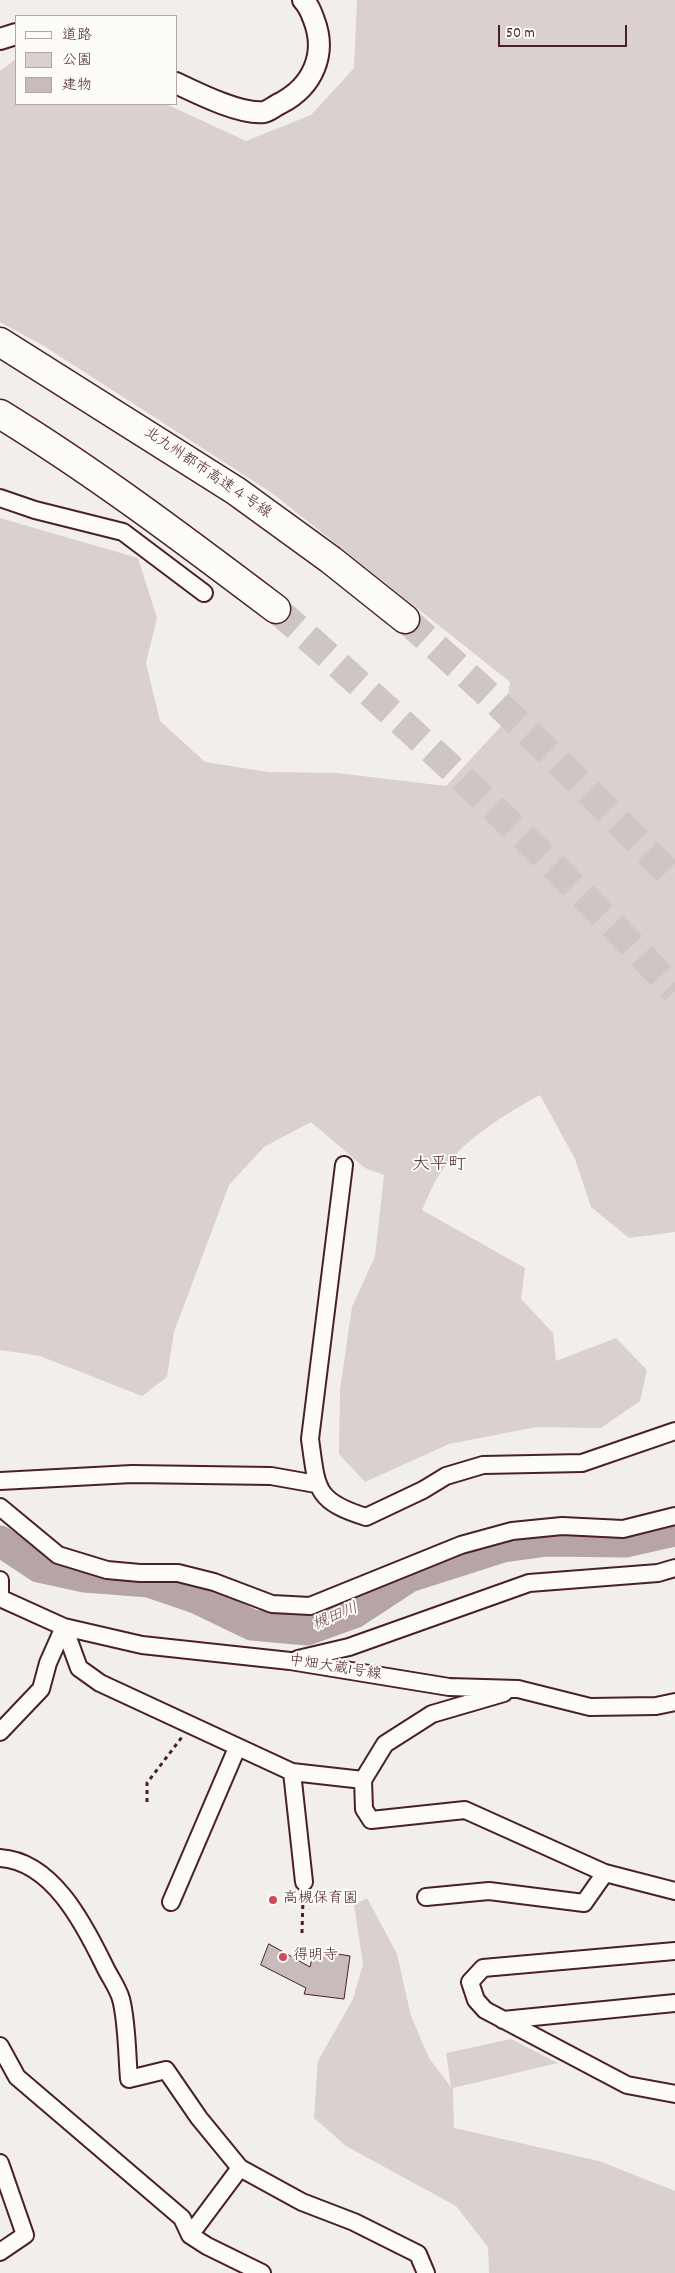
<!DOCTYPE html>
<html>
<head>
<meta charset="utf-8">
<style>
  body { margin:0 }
  #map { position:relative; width:675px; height:2273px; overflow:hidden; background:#f2efeb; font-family:Dekko,"Klee One",sans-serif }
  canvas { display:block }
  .legend { position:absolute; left:15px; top:15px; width:162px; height:90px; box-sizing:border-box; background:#fdfcf7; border:1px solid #b5a4a5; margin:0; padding:6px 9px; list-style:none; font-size:15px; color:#4a1f2b }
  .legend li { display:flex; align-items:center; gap:10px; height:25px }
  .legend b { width:25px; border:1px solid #b5a4a5 }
  .scale { position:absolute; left:498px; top:25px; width:129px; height:22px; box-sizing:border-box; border:2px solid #4a1f2b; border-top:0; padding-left:6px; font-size:15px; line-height:18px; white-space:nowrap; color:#4a1f2b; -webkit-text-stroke:4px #fdfcf7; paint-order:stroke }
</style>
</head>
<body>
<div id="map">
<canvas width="675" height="2273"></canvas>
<ul class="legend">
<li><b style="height:6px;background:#fdfcf7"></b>道路</li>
<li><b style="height:14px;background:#d9d0cf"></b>公園</li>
<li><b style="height:14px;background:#c8bbbb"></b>建物</li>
</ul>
<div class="scale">50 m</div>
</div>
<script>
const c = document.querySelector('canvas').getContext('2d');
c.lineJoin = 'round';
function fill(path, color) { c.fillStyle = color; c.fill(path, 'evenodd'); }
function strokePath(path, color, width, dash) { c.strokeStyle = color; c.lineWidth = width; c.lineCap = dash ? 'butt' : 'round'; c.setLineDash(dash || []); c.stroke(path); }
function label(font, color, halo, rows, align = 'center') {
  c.font = font + ' Dekko,"Klee One",sans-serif'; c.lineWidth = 4; c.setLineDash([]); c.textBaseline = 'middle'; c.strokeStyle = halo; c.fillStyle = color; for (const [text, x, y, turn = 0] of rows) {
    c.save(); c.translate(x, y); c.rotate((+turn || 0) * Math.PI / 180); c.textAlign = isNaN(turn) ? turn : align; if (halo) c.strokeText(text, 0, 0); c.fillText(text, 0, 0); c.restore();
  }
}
fill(new Path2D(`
  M357,0H675V1232L629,1238L591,1207L575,1159L540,1095C505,1114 468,1137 443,1169C434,1181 428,1197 422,1210L525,1268L521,1299L553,1333L556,1361L616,1338L647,1370L640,1401L601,1428L537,1427L449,1444L365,1482L339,1454L340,1390L352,1307L375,1256L384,1175L365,1168L311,1122L264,1147L229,1185L174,1332L167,1377L142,1396L40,1356L0,1350V518L138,558L157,618L146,663L160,721L205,762L268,772L337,773L446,786L504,723L510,682L272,493L44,346L0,322V71L16,59V104H166L246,141L311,115L354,68Z
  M367,1898L397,1954L411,2016L429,2058L451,2087L446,2053L511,2039L558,2063L453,2088L454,2128L599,2161L675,2191V2273H489L488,2247L456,2206L346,2146L314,2118L318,2061L353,1999L363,1964L354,1905Z`), '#d9d0cf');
strokePath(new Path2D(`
  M0,1541L39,1567L85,1577L149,1582L196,1598L252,1625L307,1630L354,1613L409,1577L503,1547L548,1541L625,1542L675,1531`), '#b7a5a6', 31);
const building = new Path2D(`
  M269,1944L310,1967L314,1950L350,1956L344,1999L304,1994L306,1988L261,1965Z`);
fill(building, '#c8bbbb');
strokePath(building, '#4a1f2b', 1);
strokePath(new Path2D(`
  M276,609C414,732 550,856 675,991
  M405,619C499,702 588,789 675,880`), '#d0c5c5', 28, [28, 14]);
const minor = new Path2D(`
  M0,498L35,510L123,532L204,593
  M344,1165L310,1439C317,1488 314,1501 366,1517L423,1490L446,1476L483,1465L582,1463L675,1431
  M0,1481L132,1474L271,1476L316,1484
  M0,1507L58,1555L107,1570L140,1573H178L214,1582L272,1604L310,1606L461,1545L512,1531L562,1526L623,1529L675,1516
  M0,1580V1597
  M0,1598L64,1627L142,1645L290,1661L449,1687L518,1689L590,1707L656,1706L675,1702
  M64,1627L79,1668L100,1683L292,1772L363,1780
  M298,1659L349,1647L529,1583L658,1573L675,1568
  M504,1693L432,1714L385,1744L363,1780L364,1809L371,1820L465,1810L605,1873L675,1891
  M0,1732L41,1689L48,1663L64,1627
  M292,1772L304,1882
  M0,1858C52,1861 84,1924 104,1965C109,1976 118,1988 121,1999C127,2021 127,2055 129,2079L166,2070L199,2118L240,2168L302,2202L354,2222L418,2254L426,2273
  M426,1897L489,1891L584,1903L605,1873
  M171,1902L237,1748
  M675,1951L483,1968L470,1982L476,2000L485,2010L627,2085L675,2094
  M503,2020L675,2003
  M0,2046L17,2077L182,2218L190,2235L207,2246L262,2273
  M0,2163L25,2235L0,2252
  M190,2235L240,2168`);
const tertiary = new Path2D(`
  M0,39L16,34
  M176,83C197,93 241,115 264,112C269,111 276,105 281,103C313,86 327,54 314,20C311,12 309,6 303,0`);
const motorway = new Path2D(`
  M0,342L236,491L331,560L405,619
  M0,414C96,473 186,541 276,609`);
strokePath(minor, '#4a1f2b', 20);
strokePath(tertiary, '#4a1f2b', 24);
strokePath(motorway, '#4a1f2b', 31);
strokePath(new Path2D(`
  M147,1802V1783L182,1737
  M302,1933L303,1898`), '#4a1f2b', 3, [4, 4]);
strokePath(minor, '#fdfcf7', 16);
strokePath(tertiary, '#fdfcf7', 20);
strokePath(motorway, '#fdfcf7', 28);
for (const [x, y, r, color] of [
  [273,1900,5,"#d1495b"],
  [283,1957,5,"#d1495b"]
]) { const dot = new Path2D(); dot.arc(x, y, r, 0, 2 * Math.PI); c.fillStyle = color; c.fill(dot); strokePath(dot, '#fdfcf7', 2); }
label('15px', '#4a1f2b', '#fdfcf7', [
  ["北九州都市高速４号線",207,474,34],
  ["中畑大蔵1号線",335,1669,9]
]);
label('15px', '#4a1f2b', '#fdfcf7', [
  ["高槻保育園",283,1900],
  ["得明寺",293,1957]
], 'left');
label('italic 16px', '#704e56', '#fdfcf7', [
  ["槻田川",336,1618,-23]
]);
label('18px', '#4a1f2b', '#fdfcf7', [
  ["大平町",439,1167]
]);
</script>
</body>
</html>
